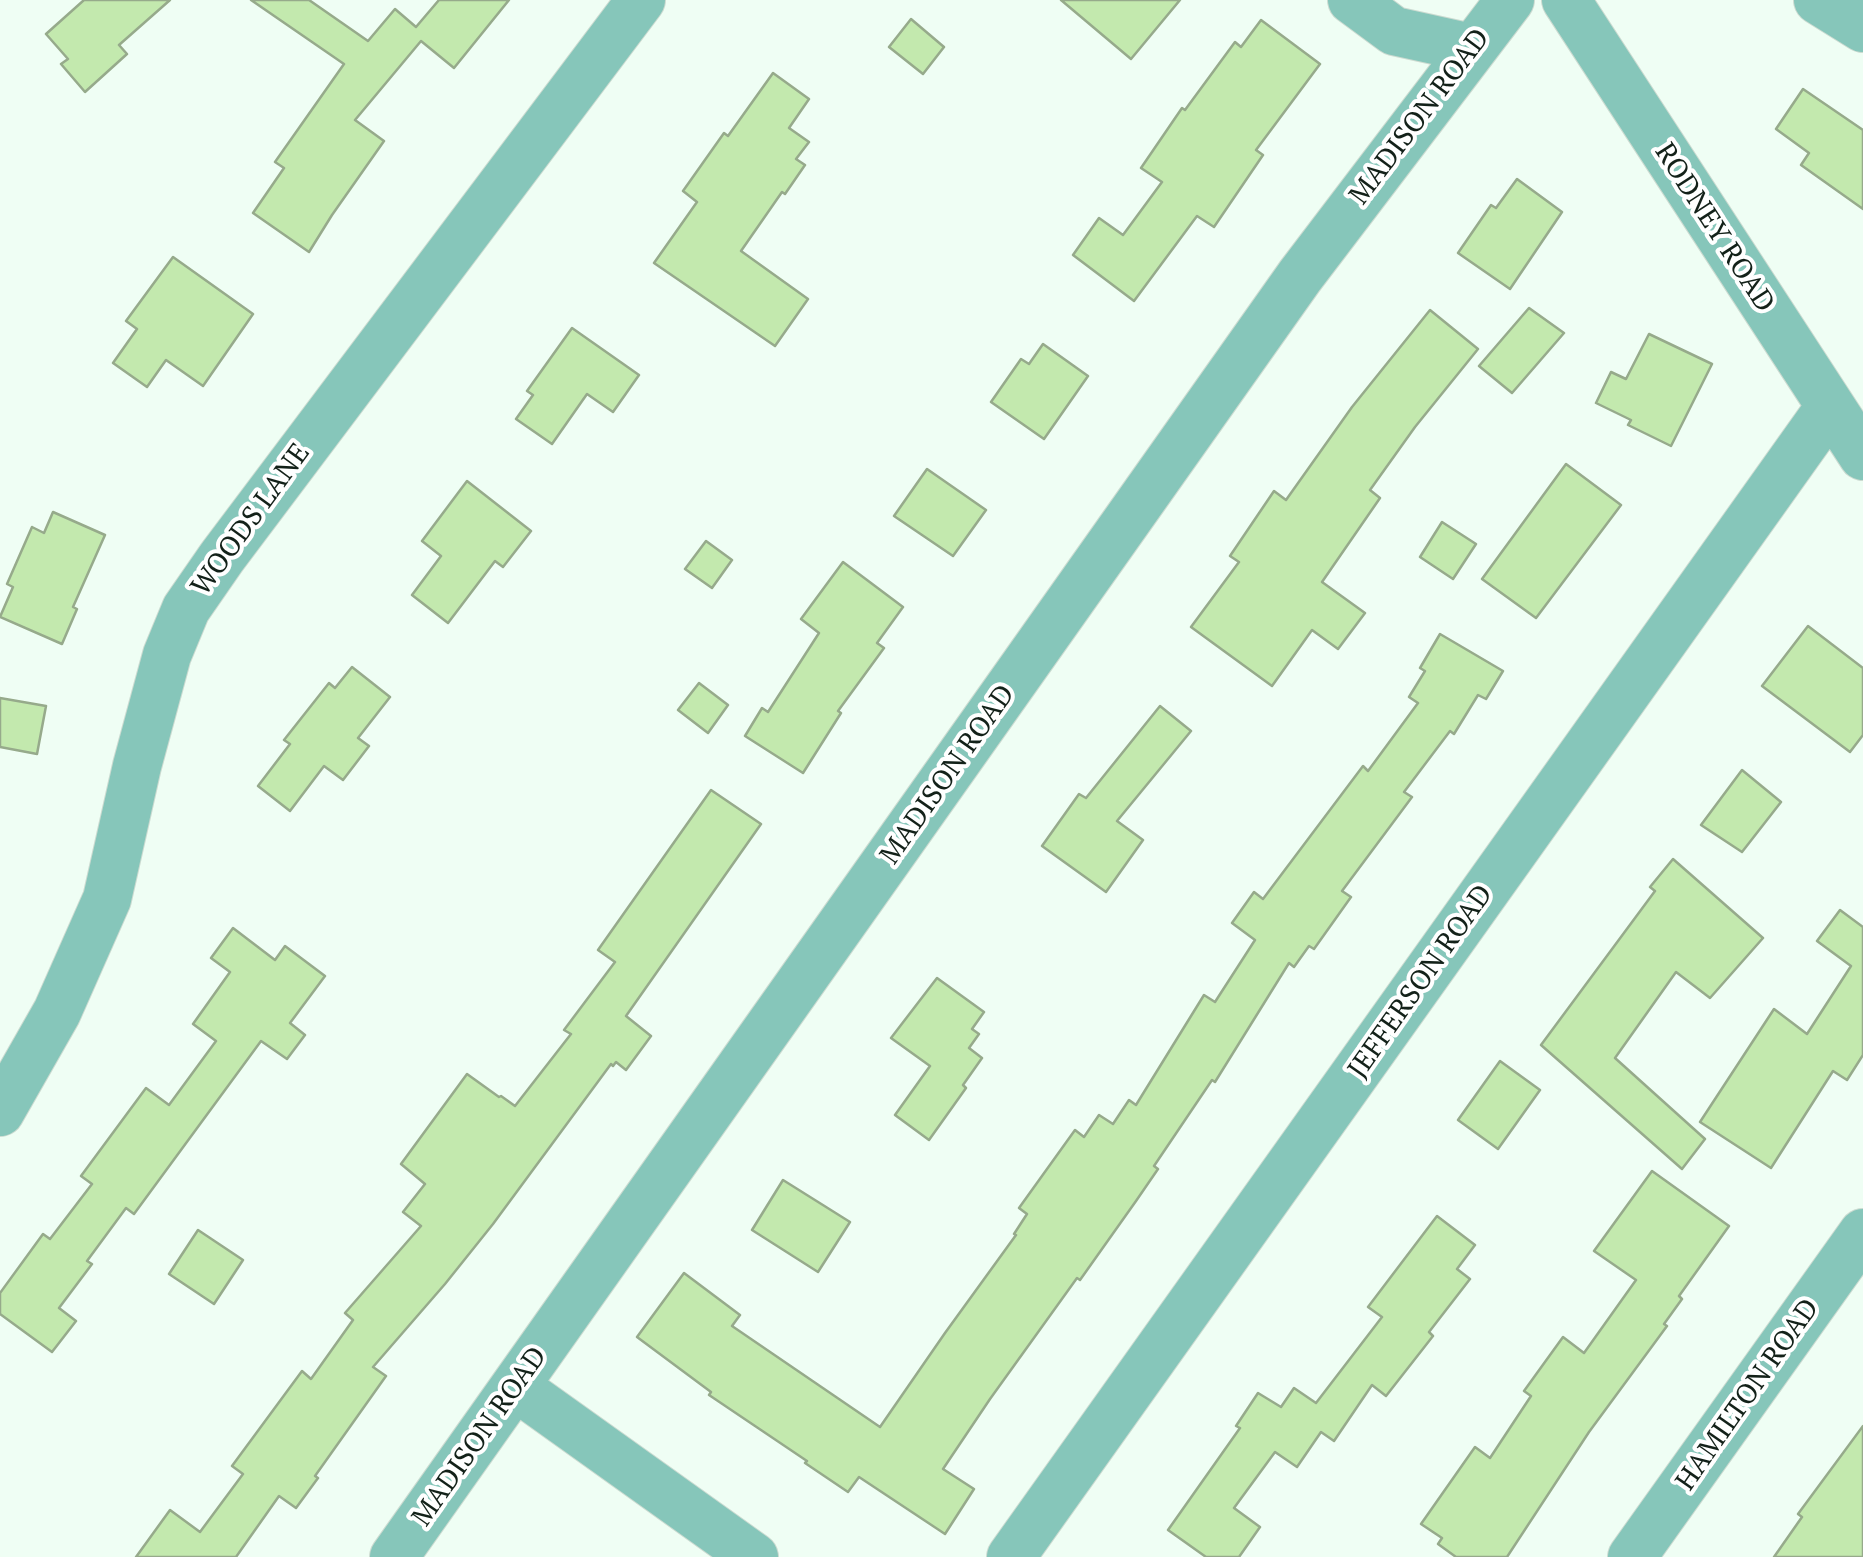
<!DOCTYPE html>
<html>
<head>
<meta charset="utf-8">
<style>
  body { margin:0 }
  canvas { display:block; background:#effef4 }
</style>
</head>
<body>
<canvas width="1863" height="1557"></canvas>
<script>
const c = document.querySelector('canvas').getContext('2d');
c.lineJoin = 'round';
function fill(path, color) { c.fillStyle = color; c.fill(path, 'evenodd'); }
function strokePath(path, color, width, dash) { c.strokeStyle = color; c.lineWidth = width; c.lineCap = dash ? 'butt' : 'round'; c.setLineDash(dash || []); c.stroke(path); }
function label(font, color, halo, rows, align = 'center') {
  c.font = font + ' "PT Serif",serif'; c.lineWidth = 8; c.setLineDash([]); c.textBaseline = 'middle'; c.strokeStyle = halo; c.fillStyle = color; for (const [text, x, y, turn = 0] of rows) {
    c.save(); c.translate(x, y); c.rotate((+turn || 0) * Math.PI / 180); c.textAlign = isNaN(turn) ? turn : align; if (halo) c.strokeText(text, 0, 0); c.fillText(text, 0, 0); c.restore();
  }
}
const building = new Path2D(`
  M84,0H170L119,45L127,54L85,92L61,64L68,59L46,34Z
  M251,0H309L368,41L395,9L416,27L439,0H509L454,68L421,41L355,120L384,141L332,215L309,252L253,213L284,168L275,162L344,64Z
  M1061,0H1180L1131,59Z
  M911,19L944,47L923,74L889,47Z
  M1261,20L1320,64L1256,150L1263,155L1214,227L1197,216L1134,301L1073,255L1099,218L1123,235L1162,182L1141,168L1182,108L1185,110L1235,42L1241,47Z
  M773,73L809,99L789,128L809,142L796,159L805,165L785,194L782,192L741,251L808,299L775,346L654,263L697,202L683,191L724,133L728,136Z
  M1803,89L1863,130V209L1801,165L1809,153L1776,129Z
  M1517,179L1562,212L1510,289L1458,253L1491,205L1496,208Z
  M173,257L253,314L203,386L166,360L147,387L113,363L137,329L126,321Z
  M1529,308L1564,333L1512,393L1479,366Z
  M1430,310L1478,349L1415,427L1370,490L1380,498L1322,582L1365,613L1338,649L1312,630L1272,686L1191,627L1239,562L1230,556L1274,491L1286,500L1352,407Z
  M572,328L639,375L613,412L587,394L552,444L516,419L533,395L527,391Z
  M1649,334L1712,364L1671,446L1628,425L1631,420L1596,403L1611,372L1626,379Z
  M1043,344L1088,376L1044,439L991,402L1021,359L1029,364Z
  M1566,464L1621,505L1536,618L1482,579Z
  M927,469L986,510L953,556L894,516Z
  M467,481L531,531L503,567L495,561L448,623L412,595L441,556L422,541Z
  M53,512L105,535L73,607L77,609L62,644L0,617L13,587L7,584L32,527L44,533Z
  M1442,522L1476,544L1453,579L1420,557Z
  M706,541L732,560L712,588L685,569Z
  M843,562L903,607L877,643L884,648L838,711L841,713L803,773L745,736L762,708L768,712L819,633L801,619Z
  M1808,626L1863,668V735L1850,752L1762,686Z
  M1440,634L1503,671L1486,699L1478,695L1454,734L1450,731L1404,792L1412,797L1342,891L1351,897L1314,949L1309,946L1294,967L1289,963L1215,1082L1212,1080L1154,1166L1158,1169L1136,1201L1080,1280L1077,1278L990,1399L943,1469L974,1489L945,1534L859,1477L848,1492L805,1463L807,1461L709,1395L711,1392L637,1337L684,1273L740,1315L732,1326L880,1427L945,1333L1016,1235L1014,1234L1027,1214L1019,1208L1075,1130L1084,1137L1099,1115L1113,1124L1129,1100L1136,1105L1204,995L1215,1002L1255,940L1232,923L1254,892L1263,899L1363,766L1368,771L1418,703L1409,697L1425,671L1420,668Z
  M352,667L390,697L358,738L369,746L343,780L324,766L290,811L258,786L290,744L284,740L329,683L335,688Z
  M699,683L728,705L708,733L678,710Z
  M0,698L46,706L37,754L0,747Z
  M1160,706L1191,731L1117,821L1143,840L1106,892L1042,846L1079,794L1086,798Z
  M1742,770L1781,802L1742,852L1701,825Z
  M711,790L761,824L626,1016L651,1036L626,1070L616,1062L613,1066L611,1064L493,1224L445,1284L373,1367L386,1376L315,1476L318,1478L296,1508L279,1496L236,1557H136L170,1510L200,1532L243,1474L232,1466L302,1371L311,1379L353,1320L345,1313L421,1226L403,1212L425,1184L401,1164L467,1074L499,1097L501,1096L515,1106L571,1034L564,1030L615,962L598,950Z
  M1673,859L1763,938L1710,998L1676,972L1615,1058L1705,1139L1682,1169L1541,1045L1655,891L1650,887Z
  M1840,910L1863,927V1055L1847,1080L1833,1071L1771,1168L1700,1122L1774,1009L1807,1034L1851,966L1817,941Z
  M233,928L275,960L285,946L325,976L290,1023L305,1035L287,1059L261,1041L134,1214L126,1208L87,1261L92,1264L59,1308L76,1321L52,1352L0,1314V1293L43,1234L50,1239L92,1184L81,1176L146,1088L169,1105L216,1041L193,1024L230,972L211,958Z
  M937,978L984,1012L972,1029L979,1034L969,1048L982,1058L963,1085L966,1088L929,1140L895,1115L930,1066L891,1038Z
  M1500,1061L1540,1090L1498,1149L1458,1120Z
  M1652,1171L1729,1226L1679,1296L1682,1299L1664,1324L1667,1326L1589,1432L1507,1557H1456L1438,1544L1442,1538L1421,1524L1475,1447L1490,1458L1531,1396L1524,1391L1563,1337L1584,1353L1636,1280L1594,1251Z
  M783,1180L850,1222L818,1272L752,1230Z
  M1437,1216L1475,1245L1457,1269L1470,1279L1429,1332L1433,1336L1386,1396L1372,1385L1334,1441L1321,1432L1297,1467L1275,1452L1234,1508L1260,1527L1239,1557H1206L1168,1530L1240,1428L1236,1426L1258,1393L1281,1407L1294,1388L1316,1403L1382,1317L1368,1307Z
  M198,1230L243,1260L214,1304L169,1274Z
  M1863,1426V1557H1774L1802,1517L1798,1514Z`);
fill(building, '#c3e9ae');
strokePath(building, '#96aa8b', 2.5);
const minor = new Path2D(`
  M1352,0L1394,31L1471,48
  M1566,0L1863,456
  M1818,0L1863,28
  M0,1112L57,1012L107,899L137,766L167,655L186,609L222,557L641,0
  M516,1387L754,1557
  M394,1557L1300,276L1510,0
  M1011,1557L1830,407
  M1632,1557L1863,1233`);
strokePath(minor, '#ccdbd1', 50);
strokePath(minor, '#86c6ba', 48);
label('28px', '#132119', '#fff', [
  ["MADISON ROAD",1420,117,-53],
  ["RODNEY ROAD",1714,228,57],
  ["WOODS LANE",251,520,-54],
  ["MADISON ROAD",948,775,-55],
  ["JEFFERSON ROAD",1421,982,-55],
  ["HAMILTON ROAD",1748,1395,-55],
  ["MADISON ROAD",480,1437,-55]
]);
</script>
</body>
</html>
